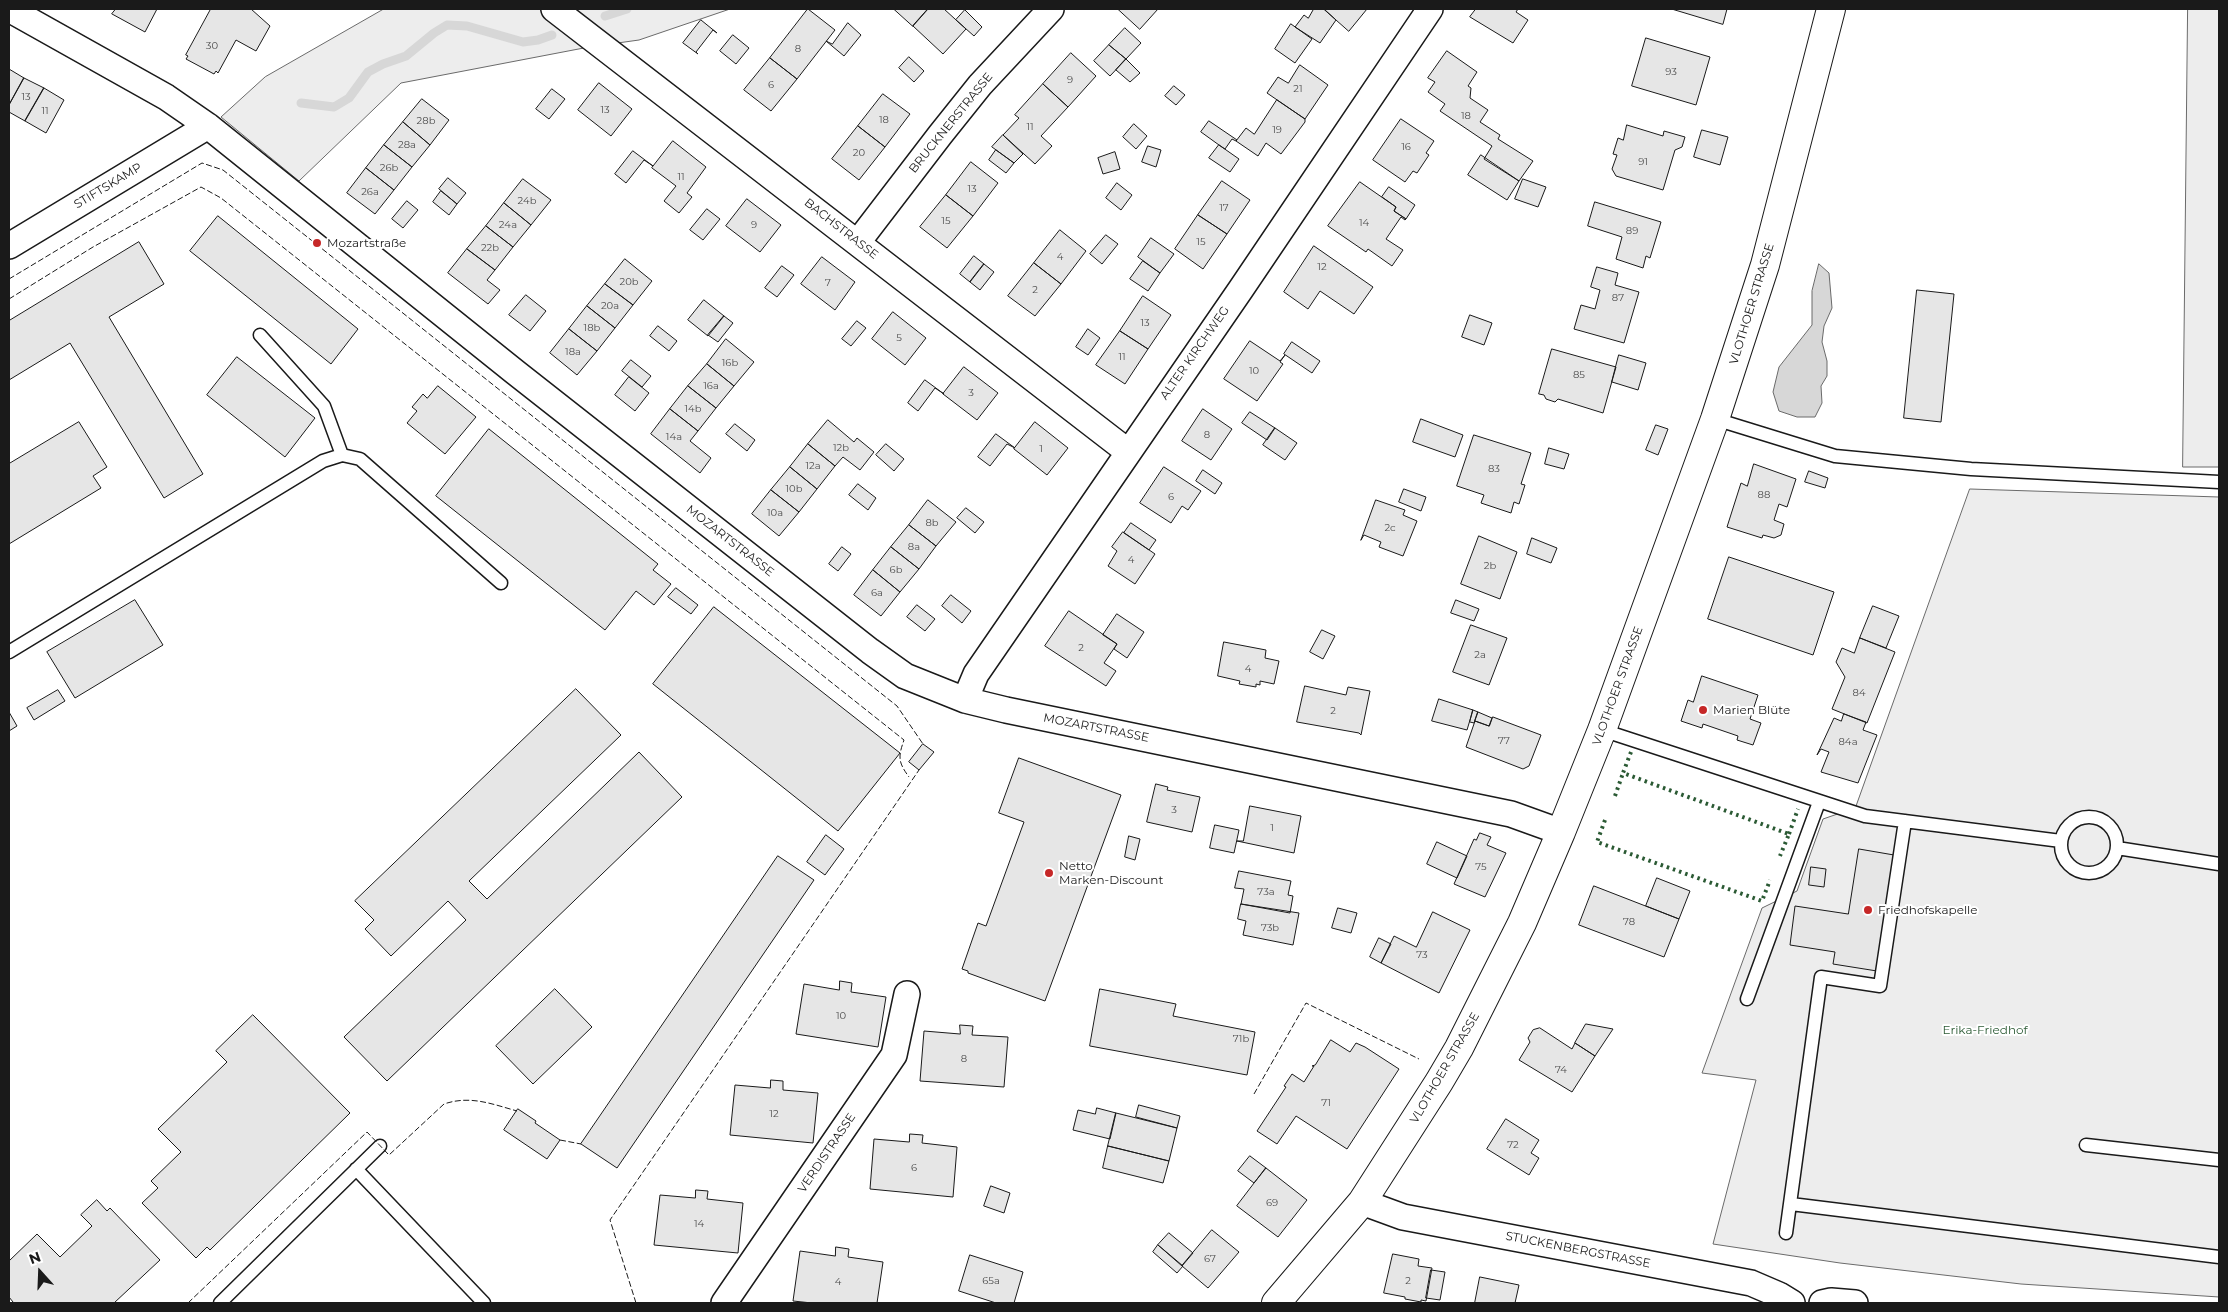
<!DOCTYPE html>
<html>
<head>
<meta charset="utf-8">
<style>
  body { margin:0 }
  #map { position:relative; width:2228px; height:1312px; overflow:hidden; background:#fff; font-family:Montserrat,sans-serif }
  canvas { display:block }
  .frame { position:absolute; inset:0; border:10px solid #1a1a1a; pointer-events:none }
  .north { position:absolute; left:15px; top:1247px; width:50px; height:50px; -webkit-text-stroke:4px #fff; paint-order:stroke; rotate:340deg; font-size:14px; font-weight:700; line-height:20px; text-align:center; color:#1a1a1a }
  .north::after { content:''; display:block; margin:auto; width:18px; height:22px; background:#1a1a1a; clip-path:polygon(50% 0,100% 100%,50% 72%,0 100%) }
</style>
</head>
<body>
<div id="map">
<canvas width="2228" height="1312"></canvas>
<div class="frame"></div>
<div class="north">N</div>
</div>
<script>
const c = document.querySelector('canvas').getContext('2d');
c.lineJoin = 'round';
function fill(path, color) { c.fillStyle = color; c.fill(path, 'evenodd'); }
function strokePath(path, color, width, dash) { c.strokeStyle = color; c.lineWidth = width; c.lineCap = dash ? 'butt' : 'round'; c.setLineDash(dash || []); c.stroke(path); }
function label(font, color, halo, rows, align = 'center') {
  c.font = font + ' Montserrat,sans-serif'; c.lineWidth = 4; c.setLineDash([]); c.textBaseline = 'middle'; c.strokeStyle = halo; c.fillStyle = color; for (const [text, x, y, turn = 0] of rows) {
    c.save(); c.translate(x, y); c.rotate((+turn || 0) * Math.PI / 180); c.textAlign = isNaN(turn) ? turn : align; if (halo) c.strokeText(text, 0, 0); c.fillText(text, 0, 0); c.restore();
  }
}
const green = new Path2D(`
  M384,9H730L639,40L589,47L401,83L299,181L221,117L265,77Z
  M2188,9H2219V467H2183Z
  M1970,489L2219,497V1297L2021,1284L1840,1263L1713,1244L1756,1080L1702,1073L1762,908L1797,891L1823,819L1855,808Z`);
fill(green, '#ededed');
strokePath(green, '#6a6a6a', 1);
const water = new Path2D(`
  M1819,264L1829,273L1832,308L1824,326L1822,342L1827,361V376L1821,386L1822,403L1815,417H1797L1779,411L1773,392L1779,367L1812,325V291Z`);
fill(water, '#d7d7d7');
strokePath(water, '#6a6a6a', 1);
strokePath(new Path2D(`
  M605,16L627,9
  M301,103L334,107L349,98L368,72L383,64L406,56L434,33L447,25L467,26L523,42L538,40L552,35`), '#d7d7d7', 9);
const building = new Path2D(`
  M116,9H157L145,32L112,14Z
  M211,9H251L270,26L256,51L236,40L218,73L216,71L214,74L186,59L188,56L186,55Z
  M808,9L835,30L797,79L770,58Z
  M894,9H928L913,26Z
  M928,9H944L966,29L943,54L913,26Z
  M1118,9H1158L1140,29Z
  M1314,9H1324L1336,20L1320,43L1295,27L1304,15L1308,18Z
  M1324,9H1367L1349,31Z
  M1476,9H1518L1516,12L1528,20L1513,43L1470,17Z
  M1672,9H1727L1723,24Z
  M965,10L982,27L974,36L956,20Z
  M701,20L717,33L713,30L696,52L698,54L683,43Z
  M848,23L861,35L844,56L826,41L832,44Z
  M1291,24L1312,39L1295,63L1275,49Z
  M1125,28L1141,43L1126,59L1109,45Z
  M733,35L749,48L736,64L720,51Z
  M1646,38L1710,57L1696,105L1632,86Z
  M1109,45L1126,59L1110,76L1094,61Z
  M1447,51L1477,72L1468,86L1471,88L1470,98L1488,110L1480,122L1500,135L1498,139L1533,161L1519,181L1484,159L1492,146L1440,111L1445,104L1428,92L1435,82L1428,78Z
  M1071,53L1096,76L1068,107L1043,84Z
  M909,57L924,71L914,82L899,68Z
  M770,58L797,79L771,111L744,90Z
  M1126,59L1140,73L1130,82L1116,70Z
  M1300,65L1328,85L1305,119L1267,93L1278,77L1288,83Z
  M9,69L24,78L9,105Z
  M24,78L44,88L25,121L9,112V105Z
  M599,83L632,109L611,136L578,110Z
  M1043,84L1068,107L1041,136L1052,146L1035,164L1003,135L1019,118L1015,115Z
  M1174,86L1185,95L1176,105L1165,96Z
  M44,88L64,100L46,133L25,121Z
  M552,89L565,99L549,119L536,109Z
  M883,94L910,114L885,147L858,126Z
  M422,99L449,120L430,145L403,122Z
  M1277,100L1305,119V122L1281,154L1266,143L1258,156L1236,141L1246,128L1254,134Z
  M1401,119L1434,141L1426,153L1429,155L1417,173L1413,171L1405,182L1373,160Z
  M1209,121L1237,140L1236,141L1232,139L1225,149L1219,145L1201,132Z
  M403,122L430,145L412,167L384,145Z
  M1134,124L1147,136L1136,149L1123,137Z
  M1627,125L1663,136L1664,131L1685,137L1682,147L1675,150L1663,190L1616,176L1612,169L1617,155L1613,154L1618,138L1623,140Z
  M858,126L885,147L859,180L832,159Z
  M1702,130L1728,137L1720,165L1694,157Z
  M1003,135L1023,154L1014,163L992,147Z
  M673,141L706,167L687,193L692,197L679,213L664,201L676,186L652,168Z
  M384,145L412,167L394,190L366,168Z
  M1219,145L1239,159L1230,172L1209,158Z
  M1148,146L1161,150L1156,167L1142,162Z
  M996,150L1014,163L1006,173L989,160Z
  M633,151L653,166L644,160L626,183L615,174Z
  M1115,152L1120,169L1103,174L1098,158Z
  M1481,155L1519,181L1507,200L1468,175Z
  M971,162L998,183L973,216L946,195Z
  M366,168L394,190L375,214L347,193Z
  M448,178L466,193L457,204L439,189Z
  M523,179L551,200L531,225L504,203Z
  M1523,179L1546,187L1538,207L1515,199Z
  M1222,181L1250,200L1227,234L1198,215Z
  M1360,182L1396,207L1394,211L1406,219L1405,220L1401,217L1386,239L1403,250L1392,266L1368,249L1366,252L1328,226Z
  M1117,183L1132,195L1121,210L1106,198Z
  M1389,187L1415,205L1406,219L1394,211L1396,207L1382,197Z
  M441,191L457,204L449,215L433,202Z
  M946,195L973,216L947,248L920,227Z
  M747,199L781,225L760,252L726,226Z
  M407,201L418,210L403,228L392,219Z
  M1595,202L1661,222L1650,258L1646,256L1643,268L1616,259L1622,237L1588,226Z
  M504,203L531,225L513,247L486,226Z
  M707,209L720,219L703,240L690,230Z
  M1198,215L1227,234L1203,269L1175,249Z
  M218,216L358,329L331,364L190,251Z
  M486,226L513,247L495,270L467,249Z
  M1060,230L1086,251L1061,284L1034,263Z
  M1106,235L1118,244L1102,264L1090,254Z
  M1151,238L1174,254L1160,273L1138,257Z
  M139,242L164,284L109,317L203,474L164,498L70,343L9,380V321Z
  M1314,246L1373,287L1354,314L1320,291L1308,309L1284,292Z
  M467,249L495,270L487,280L500,290L488,304L448,273Z
  M974,256L984,264L970,282L960,274Z
  M822,257L855,282L835,310L801,284Z
  M625,259L652,281L633,305L605,284Z
  M1143,261L1160,273L1148,291L1130,279Z
  M1034,263L1061,284L1035,316L1008,296Z
  M984,264L994,272L980,290L970,282Z
  M782,266L794,275L777,297L765,288Z
  M1597,267L1618,273L1615,285L1639,292L1624,343L1574,329L1581,305L1595,309L1600,290L1591,287Z
  M605,284L633,305L615,328L587,306Z
  M1917,290L1954,294L1941,422L1904,418Z
  M526,295L546,311L530,331L509,315Z
  M1143,296L1171,315L1148,349L1120,331Z
  M704,300L724,316L708,336L688,320Z
  M587,306L615,328L597,351L569,329Z
  M893,312L926,338L905,365L872,339Z
  M1470,315L1492,323L1484,345L1462,337Z
  M724,316L733,323L718,342L708,335Z
  M857,321L866,328L851,346L842,339Z
  M658,326L677,341L669,351L650,336Z
  M569,329L597,351L577,375L550,353Z
  M1088,329L1100,338L1088,355L1076,347Z
  M1120,331L1148,349L1125,384L1096,365Z
  M726,339L754,362L734,386L707,364Z
  M1250,341L1280,361L1285,355L1280,362L1283,364L1257,401L1224,379Z
  M1292,342L1320,361L1312,373L1284,354Z
  M1552,349L1616,367L1603,413L1558,399L1555,402L1546,399L1544,395L1539,394Z
  M1619,355L1646,363L1638,390L1612,382Z
  M237,357L315,418L285,457L207,395Z
  M631,360L651,376L642,387L622,371Z
  M707,364L734,386L716,408L688,386Z
  M964,367L998,393L977,420L943,394Z
  M629,377L649,393L635,411L615,395Z
  M925,380L944,394L935,388L918,411L908,403Z
  M438,386L476,417L445,454L407,423L417,411L412,407L423,394L427,398Z
  M688,386L716,408L698,431L670,409Z
  M670,409L698,431L690,441L711,458L700,473L651,434Z
  M1203,409L1232,429L1211,460L1182,441Z
  M1250,412L1275,428L1267,440L1242,423Z
  M1421,419L1463,435L1455,457L1413,442Z
  M828,420L854,442L857,438L874,452L860,470L843,457L835,466L808,444Z
  M79,422L107,467L93,476L101,488L9,544V464Z
  M1035,422L1068,448L1047,475L1014,449Z
  M735,424L755,440L747,451L726,434Z
  M1656,425L1668,429L1658,455L1646,450Z
  M1275,428L1297,443L1285,460L1263,445Z
  M489,429L658,564L653,570L671,584L654,605L636,591L605,630L436,496Z
  M996,434L1015,448L1007,444L990,466L978,457Z
  M1474,435L1531,453L1521,484L1525,485L1519,504L1514,502L1511,513L1481,503L1484,495L1457,486Z
  M808,444L835,466L817,489L790,467Z
  M886,444L904,459L894,471L876,455Z
  M1549,448L1569,454L1564,469L1545,464Z
  M1754,464L1796,479L1787,507L1779,504L1774,520L1784,524L1781,535L1774,538L1763,535L1762,538L1727,527L1741,483L1747,486Z
  M790,467L817,489L799,512L771,490Z
  M1164,467L1201,491L1188,510L1182,506L1171,523L1140,503Z
  M1203,470L1222,483L1215,494L1196,481Z
  M1809,471L1828,478L1825,488L1805,482Z
  M858,484L876,498L868,510L849,495Z
  M1404,489L1426,497L1421,511L1399,502Z
  M771,490L799,512L779,536L752,514Z
  M928,500L956,522L936,546L909,525Z
  M1376,500L1405,510L1403,515L1417,521L1403,556L1379,547L1381,542L1364,535L1361,540Z
  M966,508L984,522L975,533L957,518Z
  M1131,523L1156,540L1149,550L1124,533Z
  M909,525L936,546L919,569L891,547Z
  M1123,532L1155,554L1135,584L1108,566L1117,551L1112,547Z
  M1479,536L1517,552L1500,599L1461,584Z
  M1532,538L1557,548L1551,563L1527,554Z
  M842,547L851,554L838,571L829,564Z
  M891,547L919,569L900,592L873,570Z
  M1729,557L1834,592L1813,655L1708,619Z
  M873,570L900,592L881,616L854,595Z
  M676,588L698,605L691,614L668,597Z
  M951,595L971,611L962,623L942,606Z
  M135,600L163,645L75,698L47,652Z
  M1456,600L1479,609L1474,621L1451,613Z
  M917,605L935,619L925,631L907,617Z
  M1873,606L1899,616L1886,648L1860,638Z
  M714,607L900,753L838,831L653,684Z
  M1069,611L1117,644L1104,663L1116,671L1106,686L1045,646Z
  M1117,614L1144,632L1127,658L1114,649L1117,644L1103,635Z
  M1471,625L1507,638L1489,685L1453,672Z
  M1322,630L1335,636L1323,659L1310,652Z
  M1860,638L1895,652L1867,723L1832,709L1845,677L1836,662L1842,648L1854,653Z
  M1224,642L1266,650L1265,658L1279,661L1274,684L1260,681V685L1256,684V687L1239,684L1240,681L1218,676Z
  M1702,676L1758,695L1750,719L1761,723L1753,745L1737,740L1738,736L1703,724L1702,728L1681,721L1688,700L1693,702Z
  M1305,686L1346,695L1348,687L1370,691L1361,735L1359,733L1297,722Z
  M576,689L621,735L469,881L487,899L639,752L682,797L387,1081L344,1037L466,920L448,901L391,956L365,929L374,920L355,901Z
  M58,690L65,701L34,720L27,708Z
  M1439,699L1473,710L1467,730L1432,721Z
  M1473,710L1478,712L1474,723L1470,722Z
  M9,712L17,726L9,731Z
  M1478,712L1492,718L1489,726L1475,721Z
  M1844,714L1866,722L1863,730L1877,735L1858,783L1821,772L1829,752L1821,749L1817,755L1834,718L1841,721Z
  M1493,717L1541,735L1529,766L1523,769L1466,747L1475,721L1489,726Z
  M923,744L934,752L919,770L909,762Z
  M1019,758L1121,795L1045,1001L968,973V971L962,969L978,923L986,926L1024,822L999,813Z
  M1156,784L1168,787L1167,790L1200,797L1192,832L1147,822Z
  M1250,806L1301,816L1294,853L1237,841H1243Z
  M1215,825L1239,830L1234,853L1210,848Z
  M1480,833L1491,837L1487,845L1506,853L1485,897L1454,884L1474,839L1476,840Z
  M826,835L844,849L825,875L807,862Z
  M1129,836L1140,839L1135,860L1125,857Z
  M1437,842L1467,856L1457,878L1427,864Z
  M1859,849L1894,855L1877,971L1833,964L1835,952L1790,945L1795,906L1848,914Z
  M778,856L814,880L617,1168L581,1144Z
  M1811,867L1826,869L1824,887L1809,885Z
  M1239,871L1291,881L1288,895L1293,896L1290,913L1241,904L1244,889L1235,888Z
  M1657,878L1690,891L1679,919L1646,906Z
  M1594,886L1679,919L1664,957L1579,925Z
  M1241,904L1299,913L1293,945L1243,935L1246,921L1238,919Z
  M1338,908L1357,913L1351,933L1332,928Z
  M1433,912L1470,930L1439,993L1381,963L1394,936L1416,947Z
  M1379,938L1391,944L1381,963L1370,957Z
  M840,981L852,983L851,992L886,997L878,1047L796,1034L804,984L839,990Z
  M555,989L592,1027L533,1084L496,1046Z
  M1100,989L1176,1004L1173,1016L1255,1032L1247,1075L1090,1046Z
  M253,1015L350,1113L210,1250L207,1247L196,1258L142,1203L158,1188L151,1181L181,1152L158,1129L227,1062L216,1051Z
  M1586,1024L1613,1029L1595,1056L1575,1043Z
  M960,1025L973,1026L972,1035L1008,1037L1004,1087L920,1081L924,1031L960,1034Z
  M1540,1028L1572,1049L1575,1043L1595,1056L1572,1092L1519,1060L1530,1042L1528,1038L1533,1030Z
  M1331,1040L1350,1052L1356,1043L1365,1047L1399,1069L1347,1149L1296,1116L1277,1144L1257,1131L1286,1087L1284,1086L1292,1074L1304,1082L1314,1066H1312L1315,1065Z
  M771,1080L783,1081V1090L818,1093L813,1143L730,1135L735,1085L770,1088Z
  M1139,1105L1180,1116L1177,1128L1136,1117Z
  M1097,1108L1116,1113L1110,1139L1073,1130L1078,1110L1095,1114Z
  M518,1109L536,1121L535,1123L560,1140L547,1159L504,1130Z
  M1116,1113L1177,1128L1169,1161L1108,1146Z
  M1506,1119L1539,1140L1531,1153L1539,1158L1529,1175L1487,1149Z
  M910,1134L923,1135L922,1143L957,1147L953,1197L870,1189L874,1139L909,1142Z
  M1108,1146L1169,1161L1163,1183L1103,1168Z
  M1250,1156L1266,1168L1254,1183L1238,1171Z
  M1266,1168L1307,1200L1278,1237L1237,1206Z
  M991,1186L1010,1193L1004,1213L984,1206Z
  M696,1190L708,1191L707,1199L743,1203L738,1253L654,1245L660,1195L695,1198Z
  M97,1200L107,1211L110,1208L160,1260L114,1303H11L13,1302L9,1297V1261L37,1234L60,1257L92,1226L81,1215Z
  M1212,1230L1239,1252L1208,1288L1182,1266Z
  M1169,1233L1193,1253L1182,1266L1158,1245Z
  M1158,1245L1183,1266L1177,1273L1153,1252Z
  M836,1247L849,1249L848,1257L883,1262L877,1303H812L793,1301L800,1251L835,1256Z
  M1393,1254L1419,1259L1418,1266L1432,1268L1426,1301L1421,1300V1302L1405,1299V1297L1384,1293Z
  M970,1255L1023,1272L1014,1303H996L959,1291Z
  M1431,1270L1445,1272L1440,1300L1426,1298Z
  M1480,1277L1519,1285L1515,1303H1475Z`);
fill(building, '#e6e6e6');
strokePath(building, '#1a1a1a', 1);
const service = new Path2D(`
  M260,335L324,406L342,455
  M1715,419L1835,456L1971,469L2219,482
  M9,652L323,461L342,455L360,459L501,583
  M1602,730L1865,816L2061,841
  M2061 845a28 28 0 1 1 56 0a28 28 0 1 1-56 0Z
  M2117,848L2219,864
  M1747,999L1819,802
  M2086,1145L2219,1160
  M356,1169L484,1303
  M1791,1204L2219,1257
  M1786,1233L1821,977L1880,986L1905,821
  M220,1303L380,1146`);
const minor = new Path2D(`
  M9,9L166,97L208,126L515,372L870,651L905,676L965,700L1006,710L1511,814L1561,832
  M554,9L1127,451
  M858,242L940,135L980,85L1051,9
  M9,246L208,126
  M965,700L976,674L1241,289L1430,9
  M1362,1202L1403,1217L1751,1283L1779,1295L1792,1303
  M724,1303L894,1055L907,994
  M1822,1303L1831,1301L1855,1303`);
const tertiary = new Path2D(`
  M1276,1303L1362,1202L1439,1082L1459,1048L1522,923L1561,832L1602,730L1715,419L1765,265L1831,9`);
strokePath(service, '#1a1a1a', 15);
strokePath(minor, '#1a1a1a', 28);
strokePath(tertiary, '#1a1a1a', 30);
strokePath(service, '#fff', 12);
strokePath(minor, '#fff', 25);
strokePath(tertiary, '#fff', 28);
strokePath(new Path2D(`
  M1631,752L1623,773L1789,834L1780,856
  M1615,796L1623,773
  M1605,820L1597,842L1762,901L1770,880
  M1789,834L1798,809`), '#2b5a34', 4, [2.5, 4]);
strokePath(new Path2D(`
  M9,279L202,163L223,170L897,706L923,744
  M9,299L93,247L201,187L221,198L904,740C898,757 898,762 909,777
  M1254,1094L1306,1003L1419,1059
  M560,1140L581,1144
  M188,1303L367,1132L389,1155L444,1104C470,1095 492,1104 517,1111
  M636,1303L610,1220L919,770`), '#1a1a1a', 1, [6, 2.5]);
for (const [x, y, r, color] of [
  [317,243,5,"#c62828"],
  [1703,710,5,"#c62828"],
  [1049,873,5,"#c62828"],
  [1868,910,5,"#c62828"]
]) { const dot = new Path2D(); dot.arc(x, y, r, 0, 2 * Math.PI); c.fillStyle = color; c.fill(dot); strokePath(dot, '#fff', 2); }
label('10px', '#4d4d4d', null, [
  ["30",212,46],
  ["8",798,49],
  ["93",1671,72],
  ["9",1070,80],
  ["6",771,85],
  ["21",1298,89],
  ["13",26,97],
  ["13",605,110],
  ["11",45,111],
  ["18",1466,116],
  ["18",884,120],
  ["28b",426,121],
  ["11",1030,127],
  ["19",1277,130],
  ["28a",407,145],
  ["16",1406,147],
  ["20",859,153],
  ["91",1643,162],
  ["26b",389,168],
  ["11",681,177],
  ["13",972,189],
  ["26a",370,192],
  ["24b",527,201],
  ["17",1224,208],
  ["15",946,221],
  ["14",1364,223],
  ["24a",508,225],
  ["9",754,225],
  ["89",1632,231],
  ["15",1201,242],
  ["22b",490,248],
  ["4",1060,257],
  ["12",1322,267],
  ["20b",629,282],
  ["7",828,283],
  ["2",1035,290],
  ["87",1618,298],
  ["20a",610,306],
  ["13",1145,323],
  ["18b",592,328],
  ["5",899,338],
  ["18a",573,352],
  ["11",1122,357],
  ["16b",730,363],
  ["10",1254,371],
  ["85",1579,375],
  ["16a",711,386],
  ["3",971,393],
  ["14b",693,409],
  ["8",1207,435],
  ["14a",674,437],
  ["12b",841,448],
  ["1",1041,449],
  ["12a",813,466],
  ["83",1494,469],
  ["10b",794,489],
  ["88",1764,495],
  ["6",1171,497],
  ["10a",775,513],
  ["8b",932,523],
  ["2c",1390,528],
  ["8a",914,547],
  ["4",1131,560],
  ["2b",1490,566],
  ["6b",896,570],
  ["6a",877,593],
  ["2",1081,648],
  ["2a",1480,655],
  ["4",1248,669],
  ["84",1859,693],
  ["2",1333,711],
  ["77",1504,741],
  ["84a",1848,742],
  ["3",1174,810],
  ["1",1272,828],
  ["75",1481,867],
  ["73a",1266,892],
  ["78",1629,922],
  ["73b",1270,928],
  ["73",1422,955],
  ["10",841,1016],
  ["71b",1241,1039],
  ["8",964,1059],
  ["74",1561,1070],
  ["71",1326,1103],
  ["12",774,1114],
  ["72",1513,1145],
  ["6",914,1168],
  ["69",1272,1203],
  ["14",699,1224],
  ["67",1210,1259],
  ["65a",991,1281],
  ["2",1408,1281],
  ["4",838,1282]
]);
label('12px', '#1a1a1a', '#fff', [
  ["BRUCKNERSTRASSE",951,123,-51],
  ["STIFTSKAMP",108,186,-31],
  ["BACHSTRASSE",841,229,38],
  ["VLOTHOER STRASSE",1752,304,-73],
  ["ALTER KIRCHWEG",1195,353,-55],
  ["MOZARTSTRASSE",730,541,38],
  ["VLOTHOER STRASSE",1618,686,-70],
  ["MOZARTSTRASSE",1096,728,11],
  ["VLOTHOER STRASSE",1445,1068,-60],
  ["VERDISTRASSE",827,1153,-56],
  ["STUCKENBERGSTRASSE",1578,1250,11]
]);
label('12px', '#1a1a1a', '#fff', [
  ["Mozartstraße",327,243],
  ["Marien Blüte",1713,710],
  ["Netto",1059,866],
  ["Marken-Discount",1059,880],
  ["Friedhofskapelle",1878,910]
], 'left');
label('12px', '#2b5a34', '#fff', [
  ["Erika-Friedhof",1985,1030]
]);
</script>
</body>
</html>
